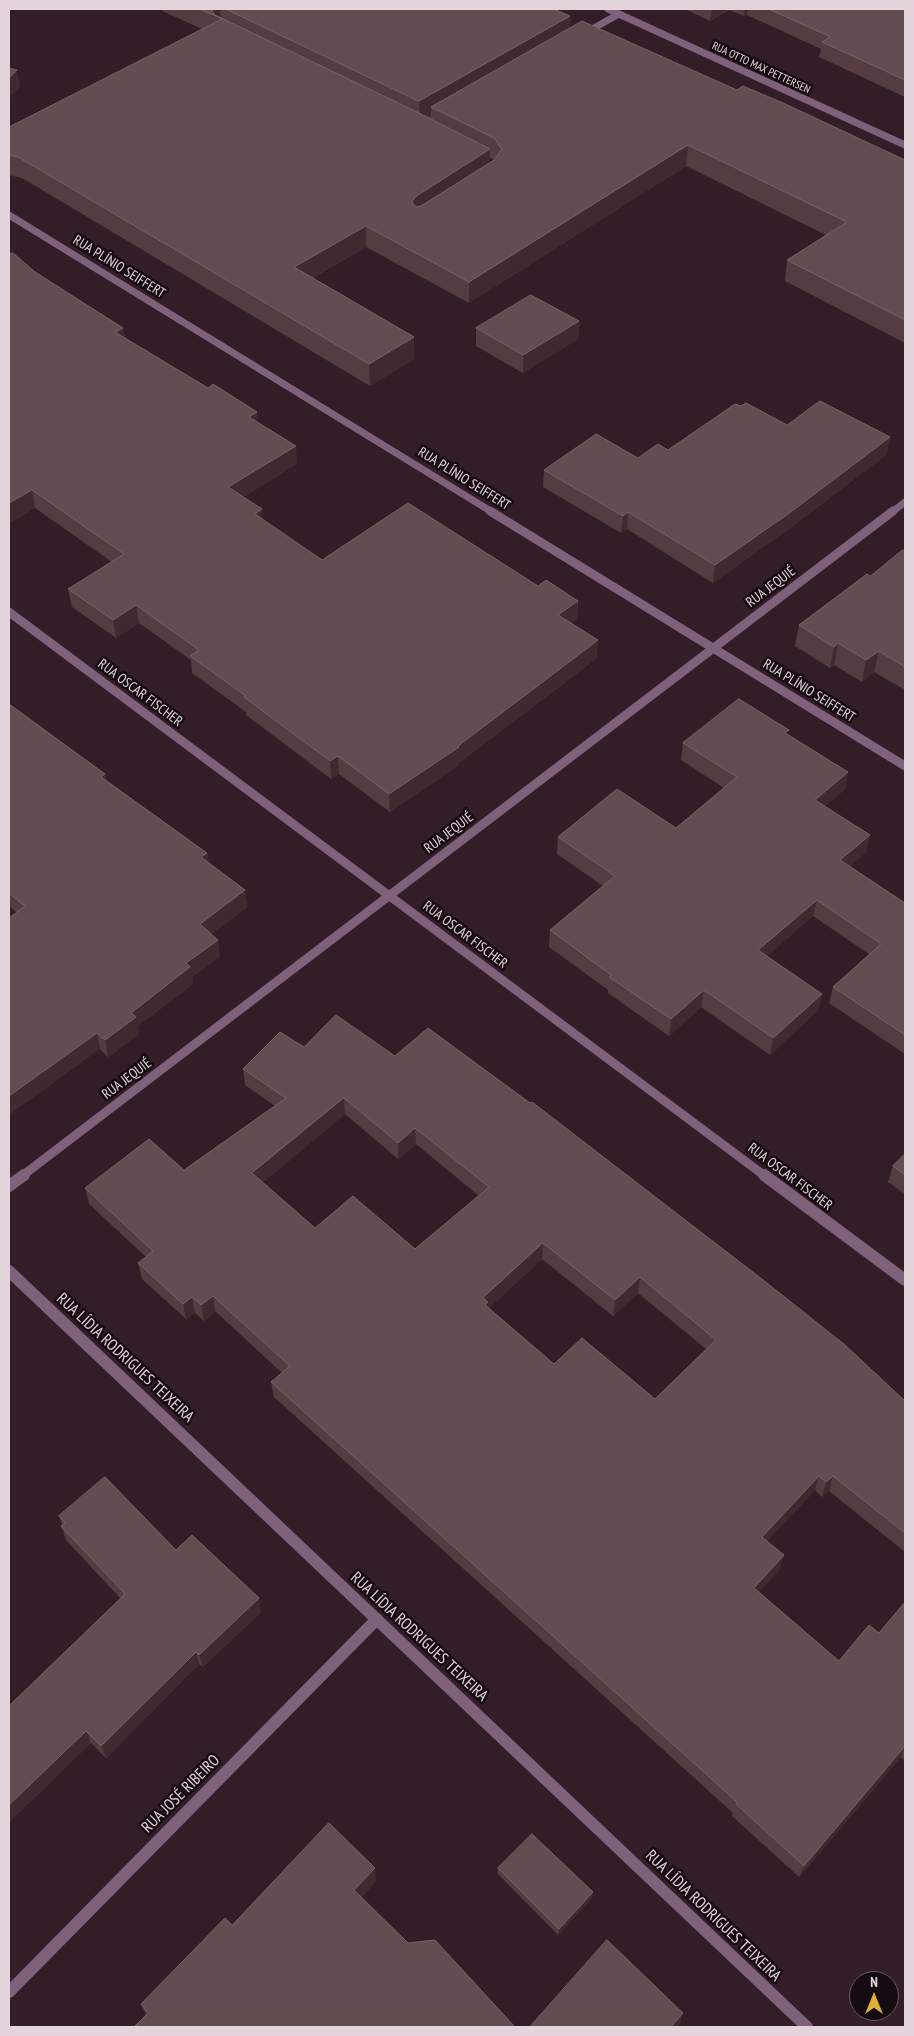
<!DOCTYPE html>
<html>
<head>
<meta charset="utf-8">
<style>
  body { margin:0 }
  #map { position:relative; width:914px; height:2036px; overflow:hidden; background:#331e28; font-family:"PT Sans Narrow",sans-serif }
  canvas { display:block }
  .frame { position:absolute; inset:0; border:10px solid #e2d4da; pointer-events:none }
  .north { position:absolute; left:849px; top:1971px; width:50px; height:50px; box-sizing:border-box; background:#150b10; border:1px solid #675b61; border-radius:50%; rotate:0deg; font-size:14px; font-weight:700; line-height:20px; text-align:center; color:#e2d4da }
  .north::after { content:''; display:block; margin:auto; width:18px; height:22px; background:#dfb034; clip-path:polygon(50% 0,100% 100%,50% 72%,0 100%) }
</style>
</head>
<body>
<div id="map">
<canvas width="914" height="2036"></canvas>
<div class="frame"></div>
<div class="north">N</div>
</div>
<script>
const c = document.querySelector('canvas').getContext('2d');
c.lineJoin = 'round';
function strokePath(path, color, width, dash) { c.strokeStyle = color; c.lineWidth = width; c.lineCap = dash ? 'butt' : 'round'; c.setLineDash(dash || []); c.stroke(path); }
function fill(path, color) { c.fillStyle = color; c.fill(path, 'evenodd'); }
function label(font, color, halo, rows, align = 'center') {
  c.font = font + ' "PT Sans Narrow",sans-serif'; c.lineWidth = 5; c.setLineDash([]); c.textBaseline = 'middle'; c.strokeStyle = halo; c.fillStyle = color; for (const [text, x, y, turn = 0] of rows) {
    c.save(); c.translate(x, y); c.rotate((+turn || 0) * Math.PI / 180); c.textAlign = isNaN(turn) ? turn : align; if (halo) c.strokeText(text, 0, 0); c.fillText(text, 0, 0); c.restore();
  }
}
strokePath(new Path2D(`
  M585,33L619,14`), '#7f617c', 7);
strokePath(new Path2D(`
  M608,9L905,145
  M9,215L492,512
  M892,512L905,502`), '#7f617c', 7);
strokePath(new Path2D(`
  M490,511L905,766
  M9,612L765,1176
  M22,1176L893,511`), '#7f617c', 9);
strokePath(new Path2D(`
  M764,1175L905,1280
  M9,1186L24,1175
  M9,1271L807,2027
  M9,1992L377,1619`), '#7f617c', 12);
fill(new Path2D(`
  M158,9H554L570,16V28L737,90L905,160V343L785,281L787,260L826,235L686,166L469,303L366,247L313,278L414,337V359L370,386L22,178L9,175V127L202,29ZM489,157L494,160L489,163Z
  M685,9H905V97L819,57L821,49L747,15L744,16L729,10L710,21Z
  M35,272L123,328L125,338L258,422L297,464L243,497L263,520L322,560L538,586L578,601L577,619L571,623L597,658L459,763V765L390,812L339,774L331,779L246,715V712L192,673L191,660L139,623L116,638L72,607L68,589L112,562L35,508L9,523Z
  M579,321L578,339L523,373L476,346V328Z
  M741,406L787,425L890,437L886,455L786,531L713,583L627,529L621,533L543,487L544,470L638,458L668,450Z
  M905,552V690L874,672L862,682L834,665L830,668L795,646L799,625Z
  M9,704L105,774L106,780L207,853L209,863L245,890L247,907L211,934L220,957L192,977L193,984L138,1026L139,1034L108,1057L100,1049L16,912L9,906Z
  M788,735L848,772L845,789L825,806L866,852L850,866L905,903V1054L829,1003L833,987L869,954L813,916L767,956L822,994L818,1010L770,1055L701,1007L669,1036L608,993V990L549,947L550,930L603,886L557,854L558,837L676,828L724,788L681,760L683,743Z
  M304,1047L905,1401V1552L829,1491L822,1497L815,1490L767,1541L780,1569L759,1592L839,1661L879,1633L905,1602V1761L901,1757L799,1877L732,1816L733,1813L274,1397L271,1382L282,1373L215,1311L204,1321L195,1313L186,1319L142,1279L138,1263L146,1257L89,1204L85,1188L184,1170L275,1106L245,1085L243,1069ZM345,1114L398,1159L416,1144L479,1196L415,1249L315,1228L262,1183ZM542,1259L613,1316L638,1293L706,1349L655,1399L554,1364L489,1308Z
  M905,1154V1194L888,1182L893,1166Z
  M59,1516L176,1550L261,1612L203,1667L199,1664L106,1758L91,1743L9,1822L121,1599L66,1540L61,1526L62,1525Z
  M498,1868L592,1898L558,1935L498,1874Z
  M376,1881L361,1897L408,1943L146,2015L141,2004L232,1925Z`), '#553c41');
fill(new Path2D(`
  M213,9H220L221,18L212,14V11Z
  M712,9H729L710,21Z
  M745,9H748L747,15L744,16Z
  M570,16L569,36L431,107V116L420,122L419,101Z
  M17,70L20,87L9,98V78Z
  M688,145L686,166L469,303V282Z
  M490,149L489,170L415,218L412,202L415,197Z
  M366,226V247L295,288L294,267Z
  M579,321L578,339L523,373V355Z
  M123,328L126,346L115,332Z
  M414,337V359L370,386L369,364Z
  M257,412L258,430L249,417Z
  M890,437L886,455L786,531L713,583L715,565Z
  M296,446L297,464L230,505L228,487Z
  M32,490L35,508L9,523V503Z
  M262,509L264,527L255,514Z
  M628,512L627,529L621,533L623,516Z
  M578,601L577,619L557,633L558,615Z
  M136,605L139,623L116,638L113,620Z
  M598,640L597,658L459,763V765L390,812L389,794L458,746Z
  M838,643L834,665L830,668L834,647Z
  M879,651L874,672L862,682L866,660Z
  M338,756L339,774L331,779L330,761Z
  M848,772L845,789L812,817L815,800Z
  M105,774L108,791L101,777Z
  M870,835L866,852L837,877L840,860Z
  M207,853L210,870L201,857Z
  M245,890L247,907L203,941L200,924Z
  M817,900L813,916L755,967L758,950Z
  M218,940L220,957L192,977L193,984L138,1026L139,1034L108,1057L105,1040L131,1013L186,963Z
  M704,990L701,1007L669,1036L671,1019Z
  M822,994L818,1010L770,1055L773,1038Z
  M97,1033L100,1049L9,1115V1096Z
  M344,1098L345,1114L254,1190L252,1173Z
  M415,1128L416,1144L398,1159V1143Z
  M543,1243L542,1259L488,1309V1318L483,1298Z
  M640,1277L638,1293L613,1316L615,1300Z
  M213,1296L215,1311L204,1321L201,1305Z
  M192,1297L195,1313L186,1319L183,1304Z
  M819,1476L815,1490L758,1551L762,1537Z
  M833,1476L829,1491L822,1497L826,1482Z
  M784,1555L780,1569L750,1602L754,1588Z
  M259,1598L261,1612L203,1667L199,1655Z
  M196,1652L199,1664L106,1758L101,1746Z
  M86,1731L91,1743L9,1822V1805Z
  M905,1746L901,1757L799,1877L804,1866Z
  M375,1868L376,1881L355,1902L354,1890Z
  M593,1892L592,1898L558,1935L559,1929Z
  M683,2013L680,2024L677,2027H671Z`), '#412930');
const building = new Path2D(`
  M200,9H213L212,11L215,15L417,112L490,149L415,197L412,202L416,207L421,206L494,160L502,149L494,138L431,107L582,21L737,90L743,86L781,102L905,160V320L787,260L847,222L688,145L469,282L366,226L294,267L414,337L369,364L18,157L9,155V127L222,19Z
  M226,9H554L570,16L419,101Z
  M769,9H905V80L822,42L830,37Z
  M9,68L17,70L9,78Z
  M13,253L35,272L123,328L115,332L208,388L213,384L257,412L249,417L296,446L228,487L262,509L255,514L322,560L408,503L538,586L546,580L578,601L558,615L598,640L458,746L459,747L389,794L338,756L330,761L244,697L246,696L190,656L199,650L136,605L113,620L68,589L124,554L32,490L9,503V254Z
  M531,295L579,321L523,355L476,328Z
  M820,401L890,437L788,514L715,565L628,512L623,516L544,470L596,434L638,458L658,444L668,450L735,404L741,406L746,403L787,425Z
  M903,550L905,552V667L879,651L866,660L838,643L834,647L799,625L867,574L870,576Z
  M739,699L789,730L785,733L848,772L815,800L870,835L840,860L905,903V1035L833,987L881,944L817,900L758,950L822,994L773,1038L704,990L671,1019L609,977L611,975L550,930L615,876L558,837L617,789L676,828L737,777L683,743Z
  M9,704L105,774L101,777L207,853L201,857L245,890L200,924L218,940L186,963L190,967L131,1013L136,1017L105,1040L97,1033L9,1096V918L25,906L9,893Z
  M336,1015L395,1056L428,1028L530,1103L532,1102L767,1283L845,1345L905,1401V1533L833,1476L826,1482L819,1476L762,1537L784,1555L754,1588L839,1661L869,1625L879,1633L905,1602V1746L804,1866L736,1804L737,1802L271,1382L290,1366L213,1296L201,1305L192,1297L183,1304L138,1263L153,1251L85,1188L149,1139L184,1170L286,1098L243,1069L280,1032L304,1047ZM344,1098L398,1143L415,1128L489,1187L415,1249L353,1196L315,1228L252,1173ZM543,1243L615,1300L640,1277L716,1340L655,1399L582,1338L554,1364L485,1305L488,1302L483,1298Z
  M905,1154V1175L893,1166Z
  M105,1477L176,1550L192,1535L259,1598L199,1655L196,1652L101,1746L86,1731L9,1805V1706L125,1594L61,1526L65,1523L59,1516Z
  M329,1823L375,1868L354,1890L408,1943L435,1940L515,2027H134L148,2013L141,2004L225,1918L232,1925Z
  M532,1834L593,1892L559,1929L498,1868Z
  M607,1940L683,2013L671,2027H530Z`);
fill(building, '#644d51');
strokePath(building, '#786266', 1);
label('11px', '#e2d4da', '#150b10', [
  ["RUA OTTO MAX PETTERSEN",761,68,25]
]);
label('14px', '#e2d4da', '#150b10', [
  ["RUA PLÍNIO SEIFFERT",119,267,32],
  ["RUA PLÍNIO SEIFFERT",464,479,32],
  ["RUA JEQUIÉ",771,587,-37],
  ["RUA PLÍNIO SEIFFERT",809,691,32],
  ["RUA OSCAR FISCHER",140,693,37],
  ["RUA JEQUIÉ",449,833,-37],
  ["RUA OSCAR FISCHER",465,935,37],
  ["RUA JEQUIÉ",127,1079,-37],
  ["RUA OSCAR FISCHER",790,1177,37]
]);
label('16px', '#e2d4da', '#150b10', [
  ["RUA LÍDIA RODRIGUES TEIXEIRA",125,1358,43],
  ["RUA LÍDIA RODRIGUES TEIXEIRA",419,1637,43],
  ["RUA JOSÉ RIBEIRO",181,1794,-45],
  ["RUA LÍDIA RODRIGUES TEIXEIRA",713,1916,44]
]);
</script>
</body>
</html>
